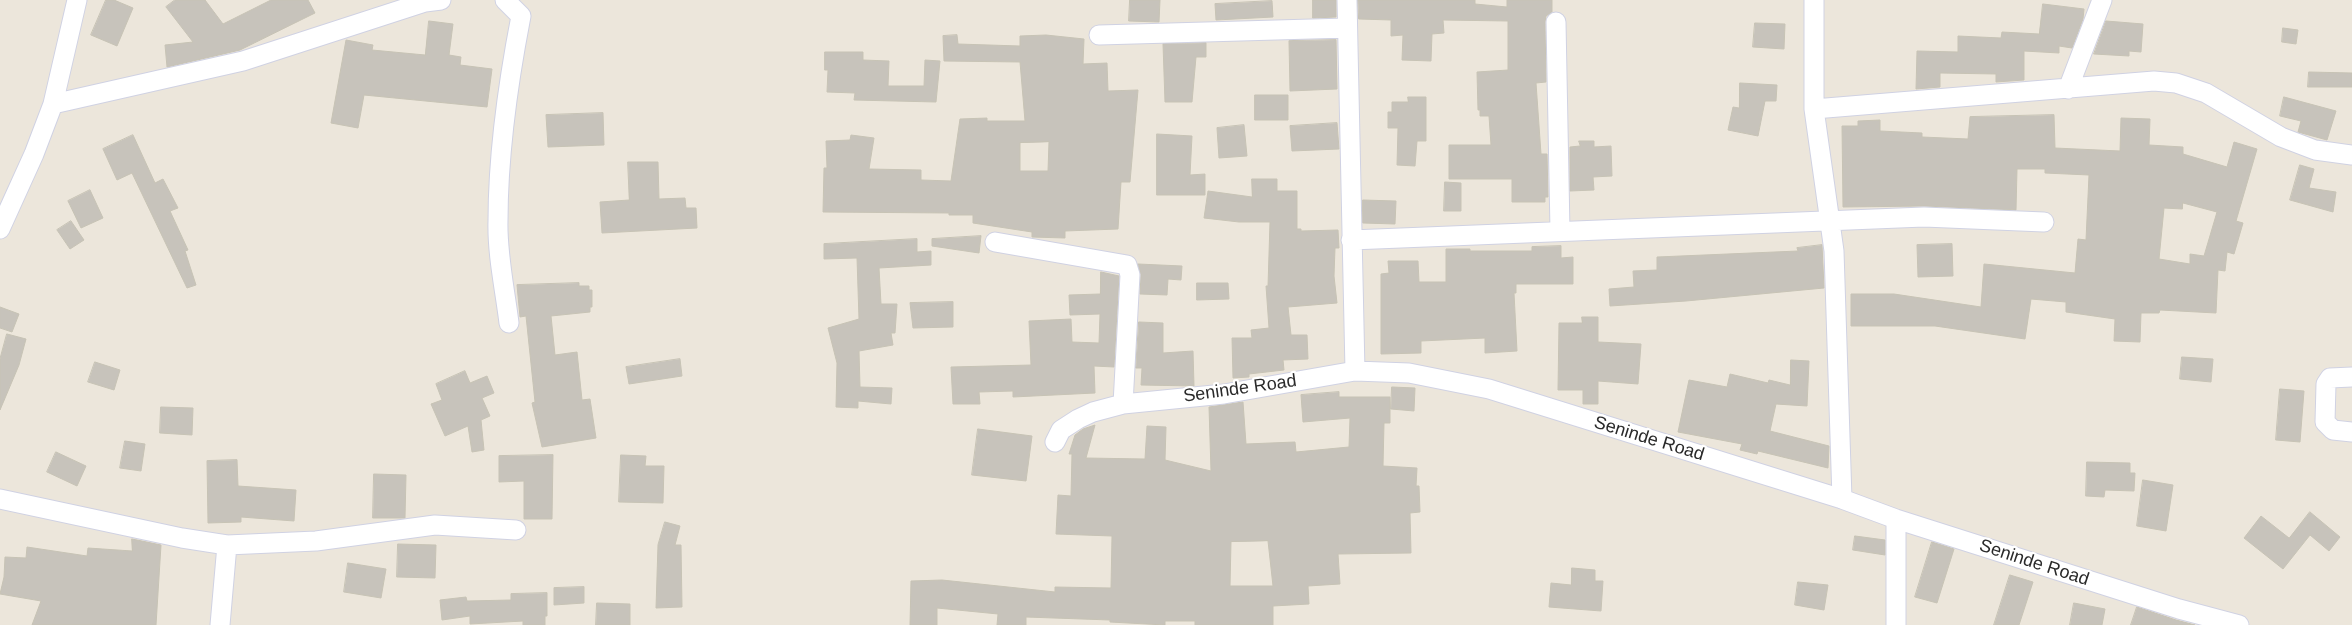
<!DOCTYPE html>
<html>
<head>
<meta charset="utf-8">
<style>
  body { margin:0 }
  canvas { display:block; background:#ece6db }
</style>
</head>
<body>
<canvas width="2352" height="625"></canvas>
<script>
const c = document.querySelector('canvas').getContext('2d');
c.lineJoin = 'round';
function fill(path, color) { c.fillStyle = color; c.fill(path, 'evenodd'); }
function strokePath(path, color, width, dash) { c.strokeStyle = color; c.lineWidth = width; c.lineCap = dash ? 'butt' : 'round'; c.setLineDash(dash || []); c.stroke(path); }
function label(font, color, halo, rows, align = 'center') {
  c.font = font + ' Arial,sans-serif'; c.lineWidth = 4.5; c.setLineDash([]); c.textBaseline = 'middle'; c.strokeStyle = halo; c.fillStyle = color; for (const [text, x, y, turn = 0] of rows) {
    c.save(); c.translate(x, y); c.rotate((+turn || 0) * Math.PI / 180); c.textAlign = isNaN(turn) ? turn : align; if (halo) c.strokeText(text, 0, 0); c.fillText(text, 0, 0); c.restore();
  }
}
const building = new Path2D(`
  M106,0H114L133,8L117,46L91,35Z
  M175,0H205L223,24L271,0H308L315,13L240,50L167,67L165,45L193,42L166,7Z
  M1130,0H1160L1159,22L1129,21Z
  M1313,0H1336V17L1313,18Z
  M1358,0H1475V4L1507,7V0H1552V12L1546,16L1545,22L1546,82L1536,83L1541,154H1547L1548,197H1545V202H1512V179H1449V145H1491L1489,116H1480V110H1478L1477,72L1508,70V21L1443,20L1444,33L1432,34L1431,61L1402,60L1403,35L1391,36V20L1359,19Z
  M1272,1L1273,17L1216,20L1215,4Z
  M2043,4L2084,9L2083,19L2072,48L2059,46V53L2024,51V80L1996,82V74L1940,73V87L1916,89L1917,51L1958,52V36L2001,38L2002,32L2039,34Z
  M429,21L453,24L449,55L461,57L460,65L492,69L487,107L364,95L358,128L331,123L346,40L373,45L372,50L425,55Z
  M2106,21L2143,24L2141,52L2129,51V56L2094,54Z
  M1755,23L1785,24L1784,49L1753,47Z
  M2283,28L2298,30L2296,44L2282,42Z
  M957,35L958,44L1020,46V36L1046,35L1084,39L1083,64L1107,63L1108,91L1138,90L1130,182H1121L1118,229L1065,231V238L1032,237V232L973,223V215H949V213L823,212L824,168H827L826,141L850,140L851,135L874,138L869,169L921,170V180L951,181L960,119L987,118V121H1025L1020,62L944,61L943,36ZM1049,142L1048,171H1020V143Z
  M1336,40L1337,89L1290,91L1289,41Z
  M1206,43V57H1196L1192,102H1165L1163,44Z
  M825,52H863V60L889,61L888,86H924L925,60L940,61L936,102L854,100L855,93L827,92L828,70H825Z
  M2309,72L2352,73V87H2308Z
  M1740,83L1777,85L1776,101H1765L1758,136L1728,130L1733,107L1739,108Z
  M1255,95H1288V120H1255Z
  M1408,97H1426V141H1417L1415,166L1397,165L1398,128H1388V112H1392V102H1408Z
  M2284,97L2336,111L2327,140L2298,132L2301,121L2280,116Z
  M603,113L604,145L548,147L546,115Z
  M2054,115L2055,148L2120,151L2121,118L2150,119L2149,145L2183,147V154L2227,167L2234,142L2257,149L2236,221L2243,223L2234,254L2227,252L2225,271L2218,270L2216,313L2160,310L2159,313H2141L2140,342L2114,341L2115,319L2066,312V302L2031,299L2025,339L1935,326H1851V294H1894L1981,307L1984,264L2075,273L2078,239L2086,240L2089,175L2045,173V169H2017L2016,210L1924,206L1843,207L1842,126H1858V121L1880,120V131L1922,133V137L1968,139L1970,117ZM2183,203L2217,212L2204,256L2190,254V264L2159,259L2164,208L2182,209Z
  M1337,123L1339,149L1292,151L1290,126Z
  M1244,125L1247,156L1219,158L1217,128Z
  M1157,134L1192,136L1190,175L1205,174V195H1157Z
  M133,135L155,183L163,179L178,208L170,211L188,250L185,251L196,285L187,288L132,173L117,180L103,149Z
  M1579,141H1594V147L1611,146L1612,176L1593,177L1594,190L1570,191V147L1580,146Z
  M628,162H658L659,199L685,198L686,208H696L697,228L602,233L600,202L629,200Z
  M2300,165L2314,169L2309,188L2336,192L2333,212L2290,200Z
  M1252,179H1277V191H1297V229H1301V231L1338,230L1339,248H1335L1334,276L1337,303L1288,307L1291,335H1307L1308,359L1283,360L1284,370L1249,374V377L1233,378L1232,338H1252L1251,330L1269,328L1266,286H1268L1270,222H1239L1204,218L1208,191L1252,197Z
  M1445,182L1461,183V211H1444Z
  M90,190L103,218L81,228L68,201Z
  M1363,200L1396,201L1395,224L1363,223Z
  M71,221L84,240L70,249L57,230Z
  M981,236L979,253L932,246V239Z
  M917,239V252L931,251V265L879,268L881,304H897L895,333H891L893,345L859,351L860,387L892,388L891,404L858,401V408L836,407L837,363L828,328L859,319L857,258L824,259V244Z
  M1952,244L1953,276L1918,277L1917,245Z
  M1822,245L1824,288L1686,301L1610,306L1609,289L1634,287L1633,271L1657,270V257L1798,251L1797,248Z
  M1561,246V258L1573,257V284H1516V293H1514L1517,351L1485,353V338L1421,341V353L1381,354V274L1389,273L1388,261H1418L1419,282H1446V249H1470V251H1532V247Z
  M1138,264L1182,266L1181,280L1168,279L1167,295L1140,294L1141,275Z
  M1101,272L1119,276L1114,367L1094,366L1095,393L1013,397V391L979,392L980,404H953L951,367L1031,365L1029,321L1071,319L1072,342L1099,343L1100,314L1070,315L1069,295L1100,294Z
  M579,283V286H589V290H592V307H590V312L551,316L555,355L577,352L582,400L590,399L596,438L542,447L532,403L535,402L526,316L520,317L517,285Z
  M1197,283H1228L1229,299L1197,300Z
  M953,302V327L913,328L910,303Z
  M0,307L19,314L12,332L0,328Z
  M1582,317H1598V342L1641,344L1638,384L1598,381V404H1583V390H1558L1559,323H1582Z
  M1139,322L1163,323V353L1193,351L1194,386L1141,385L1142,368H1136Z
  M7,334L26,339L19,365L0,410V359Z
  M2182,357L2213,359L2211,382L2180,379Z
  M680,359L682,376L629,384L626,367Z
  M1791,360L1809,361L1807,406L1776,404L1770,431L1829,446L1828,468L1758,451L1757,454L1740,450L1742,444L1678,432L1689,380L1727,387L1730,374L1768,383L1769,380L1790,385Z
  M95,362L120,370L114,390L88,382Z
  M465,371L470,383L487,376L494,393L482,398L490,416L481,420L484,450L472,452L468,426L445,436L431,404L442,400L436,384Z
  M1392,387L1415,388L1414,411L1391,409Z
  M2280,389L2304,391L2300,442L2276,440Z
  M1339,392V397H1390V423H1384L1383,466L1417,468L1416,486H1419L1420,512L1410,513L1411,553L1338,554L1340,584L1308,586L1309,604L1273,606V625H1195V621H1165V625L1110,622V620L1026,617V625H997L998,614L937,608V625H910L911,581L942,580L1055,592V587L1111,588L1112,536L1056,534L1058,495L1071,496L1072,454H1069L1075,435L1083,429L1095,425L1086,458L1145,459L1147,426L1166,427L1165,460L1211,471L1209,407L1243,402L1246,444L1295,442L1296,452L1349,447L1350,418L1303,422L1301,395ZM1268,541L1273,586H1230L1231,542Z
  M161,407L193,408L192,435L160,433Z
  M978,429L1032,436L1026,481L972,475Z
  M125,441L145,444L141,471L120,468Z
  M56,452L86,466L77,486L47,472Z
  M553,455L552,519H524V481L499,482V456Z
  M621,455L646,456L645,466H664L663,503L619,502Z
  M237,460L238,486L296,490L294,521L241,517V522L208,523L207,461Z
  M2087,462L2130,463V473H2135L2134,491L2105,490L2104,497L2086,496Z
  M374,474L406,475L405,518H373Z
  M2143,480L2173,485L2166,531L2137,526Z
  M2310,512L2340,537L2329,551L2310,535L2283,569L2244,538L2261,516L2289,538Z
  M665,522L680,526L675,545H681L682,607L656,608L658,545Z
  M1855,536L1885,540V555L1853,550Z
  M132,539L161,545L156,625H32L41,601L0,594L4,577L5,557L26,558L27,547L87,556L88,548L132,551Z
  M1932,542L1954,549L1937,603L1915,597Z
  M398,544L436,545L435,578L397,577Z
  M348,563L386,569L381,598L344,592Z
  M1572,568L1595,570V581H1603L1601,611L1549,607L1551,583L1571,585Z
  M2010,575L2033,582L2019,625H1994Z
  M1798,582L1828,585L1824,610L1795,605Z
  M584,587V603L554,605V588Z
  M547,593V616H545V625H523V621L470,624V616L442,620L440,600L466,597L467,601L511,600V594Z
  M597,603L630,604V625H596Z
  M2074,603L2105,609L2102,625H2070Z
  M2137,607L2176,620L2195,625H2131Z`);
fill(building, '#c7c3bb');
strokePath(building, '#c7c3b5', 1);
const street = new Path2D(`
  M505,0L521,16C508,83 498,153 498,221C497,254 505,290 509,323
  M1347,0L1355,371
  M1814,0V109L1834,251L1842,499
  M1556,22L1560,231
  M1099,35L1347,28
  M2068,89L2102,0
  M53,104L243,61L425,2L441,0
  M1814,109L2154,81L2176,83L2206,93L2281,137L2315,150L2352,155
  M0,229L34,154L53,104L77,0
  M1351,240L1924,217L2044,222
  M995,242L1127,265L1130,275L1123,404
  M2352,377L2330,378L2326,384L2325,422L2333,430L2352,432
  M1055,442L1061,430L1078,419L1093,412L1123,404L1224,394L1355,371L1409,373L1489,389L1842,499L1896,519L2179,609L2239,625
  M0,499L182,538L227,545L316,541L435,525L516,530
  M220,625L227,545
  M1896,625V519`);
strokePath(street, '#d0d2e3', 21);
strokePath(street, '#fff', 19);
label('18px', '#2a2a2a', '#fff', [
  ["Seninde Road",1240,389,-8],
  ["Seninde Road",1649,439,17],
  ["Seninde Road",2034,563,18]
]);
</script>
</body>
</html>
